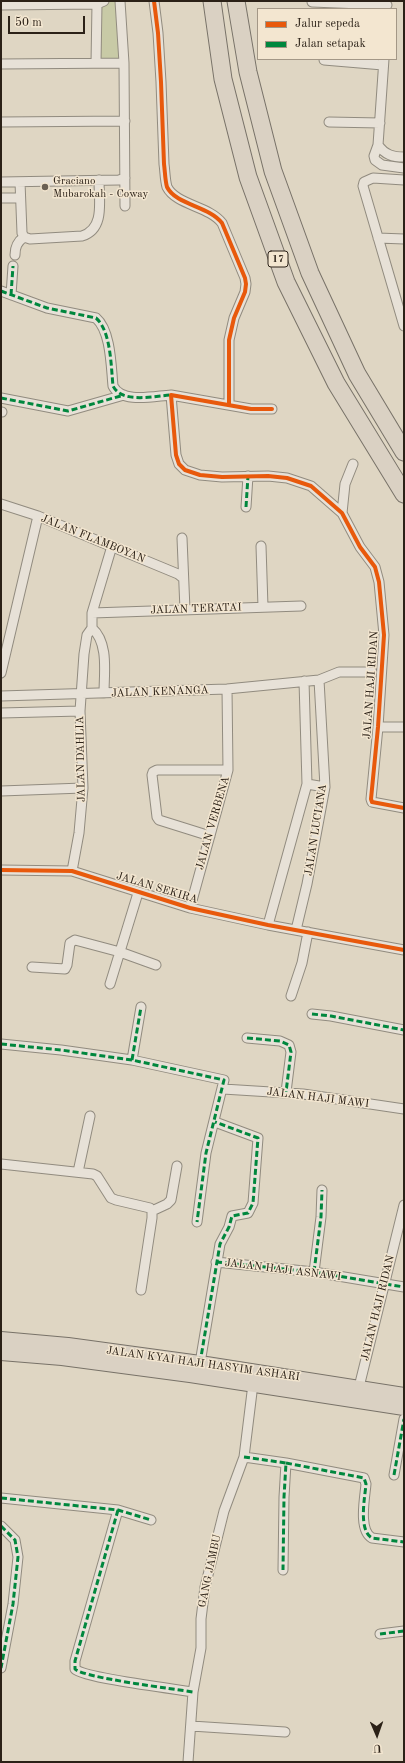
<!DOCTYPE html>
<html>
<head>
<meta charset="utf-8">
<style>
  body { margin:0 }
  #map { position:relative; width:405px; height:1763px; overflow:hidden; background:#dfd6c3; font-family:"Old Standard TT",serif }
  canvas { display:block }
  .frame { position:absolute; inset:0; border:2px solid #2b2117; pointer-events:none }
  .legend { position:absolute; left:257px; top:8px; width:140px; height:52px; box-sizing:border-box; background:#f3e6d0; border:1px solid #a39786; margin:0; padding:5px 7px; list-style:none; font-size:12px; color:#2b2117 }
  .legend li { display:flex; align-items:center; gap:8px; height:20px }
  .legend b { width:20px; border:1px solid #a39786 }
  .north { position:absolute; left:357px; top:1715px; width:40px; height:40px; -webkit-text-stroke:3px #f3e6d0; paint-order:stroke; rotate:178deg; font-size:11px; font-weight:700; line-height:16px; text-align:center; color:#2b2117 }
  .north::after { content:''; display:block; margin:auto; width:14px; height:18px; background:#2b2117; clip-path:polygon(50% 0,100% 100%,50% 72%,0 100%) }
  .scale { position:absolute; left:8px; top:16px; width:77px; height:18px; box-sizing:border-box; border:2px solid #2b2117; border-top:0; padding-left:5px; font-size:12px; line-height:14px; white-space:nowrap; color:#2b2117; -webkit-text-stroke:3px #f3e6d0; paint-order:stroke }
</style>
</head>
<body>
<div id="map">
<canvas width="405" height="1763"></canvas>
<div class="frame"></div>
<ul class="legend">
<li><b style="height:5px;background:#e8590c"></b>Jalur sepeda</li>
<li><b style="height:5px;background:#00873e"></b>Jalan setapak</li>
</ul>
<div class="north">U</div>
<div class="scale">50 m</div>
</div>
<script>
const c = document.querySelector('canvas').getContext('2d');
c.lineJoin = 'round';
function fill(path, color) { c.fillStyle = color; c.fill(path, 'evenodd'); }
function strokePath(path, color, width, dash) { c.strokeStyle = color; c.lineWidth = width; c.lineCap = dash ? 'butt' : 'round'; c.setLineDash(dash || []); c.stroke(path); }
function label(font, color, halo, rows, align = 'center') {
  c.font = font + ' "Old Standard TT",serif'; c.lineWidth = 3; c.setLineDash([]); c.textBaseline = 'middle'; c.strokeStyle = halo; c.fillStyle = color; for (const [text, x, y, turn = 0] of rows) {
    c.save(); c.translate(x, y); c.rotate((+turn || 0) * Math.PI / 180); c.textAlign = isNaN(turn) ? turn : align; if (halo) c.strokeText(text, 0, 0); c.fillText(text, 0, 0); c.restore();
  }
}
fill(new Path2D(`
  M109,1H117L121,60H100V7Z`), '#c8caa6');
const minor = new Path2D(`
  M120,1L124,63L125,206
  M154,1L158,33L161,82L164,164C165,171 165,180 167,187C176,205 209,206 222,223L245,278L246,284L245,292L234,318L229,340V405
  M312,2L387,5
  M1,5L97,4L104,1
  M384,59L378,145L374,156L375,160L382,165L404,168
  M324,60L383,65
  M96,63L97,4
  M1,64L124,63
  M1,122L125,121
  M329,122L380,123
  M378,145C385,155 393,157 404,157
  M404,180L373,178L364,182L363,186L404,326
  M1,182L119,180L125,178
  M20,182L22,233L24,237L30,239L82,236C105,229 99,201 99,180
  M1,198H20
  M378,238L404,239
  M15,255C15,247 17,242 24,237
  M1,291L47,308L96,318C111,331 111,366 113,386C122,404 154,396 171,395
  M11,295L13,266
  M1,398L68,411L124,395
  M272,409H251L171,395L176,455L179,464L185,470L200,475L222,477L268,476L287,478L311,486L342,513L360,547L375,567L379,582L384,635L378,727L371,799L372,802L404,808
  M1,412H2
  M1,504L38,516L178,574L183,578
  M246,507L248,476
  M342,513L345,484L353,464
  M182,538L185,610
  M261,546L263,607
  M92,613L301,606
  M92,628C109,643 104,673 104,693
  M1,673L38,516
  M1,696L227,689L319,680L339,672H372
  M1,713L80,711
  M378,727H404
  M307,784L325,787
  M1,791L83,788
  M210,836L159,820L157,817L152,775L153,772L157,770H228
  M1,870L72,871L190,908L268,925L404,950
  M72,871L79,833L83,788L80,711L84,654L87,635L92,628V613L112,546
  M190,908L228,770L227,689
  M268,925L307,784L304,681
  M296,930L307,884L325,787L319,680
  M32,967L65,969L67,965L70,943L75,940L120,952L156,965
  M110,984L138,893
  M291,996L302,963L308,932
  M312,1014L331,1016L404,1030
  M247,1038L280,1041L289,1045L291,1052L286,1092
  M1,1044L61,1050L132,1060L224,1080L206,1153L197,1222
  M132,1060L141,1007
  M223,1089L303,1094L404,1109
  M1,1164L93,1174L97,1176L111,1198L116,1200L150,1208L152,1211V1218L141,1290
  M78,1172L90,1116
  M152,1211L167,1204L171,1200L177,1166
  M216,1262L314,1272L404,1287
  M314,1272L321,1217L322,1190
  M200,1363L220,1244L229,1227L232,1216L248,1213L253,1203L258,1138L215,1122
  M359,1387L404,1205
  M244,1457L286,1463L284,1497L283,1570
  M286,1463L364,1478L366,1484C365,1497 358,1530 372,1538L404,1542
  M394,1475L404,1419
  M1,1498L118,1510L151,1520
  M118,1510L75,1661V1669C84,1678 175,1689 193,1692
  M1,1526L15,1540L18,1557L13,1604L1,1668
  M380,1634L404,1631
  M191,1726L285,1732
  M188,1762L193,1692L201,1648V1619L205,1587L224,1511L244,1457L253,1384`);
const primary = new Path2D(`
  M1,1339L68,1345L200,1363L404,1395
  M1,1353L62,1358L190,1375L404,1408`);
const motorway = new Path2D(`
  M212,1L223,79L248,177L286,282L336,383L404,494
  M236,1L248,72L273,171L310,273L357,374L404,452`);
strokePath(minor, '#918b7f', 11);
strokePath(primary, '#787268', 16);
strokePath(motorway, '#787268', 19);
strokePath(minor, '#e7e1d7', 9);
strokePath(primary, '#dad1c3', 14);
strokePath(motorway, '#dad1c3', 17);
strokePath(new Path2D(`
  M1,291L47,308L96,318C111,331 111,366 113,386C122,404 154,396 171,395
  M11,295L13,266
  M1,398L68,411L124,395
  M1,412H2
  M246,507L248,476
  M312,1014L331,1016L404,1030
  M247,1038L280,1041L289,1045L291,1052L286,1092
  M1,1044L61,1050L132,1060L224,1080L206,1153L197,1222
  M132,1060L141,1007
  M403,1209H404
  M216,1262L314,1272L404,1287
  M314,1272L321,1217L322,1190
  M200,1363L220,1244L229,1227L232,1216L248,1213L253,1203L258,1138L215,1122
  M244,1457L286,1463L284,1497L283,1570
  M286,1463L364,1478L366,1484C365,1497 358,1530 372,1538L404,1542
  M394,1475L404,1419
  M1,1498L118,1510L151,1520
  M118,1510L75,1661V1669C84,1678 175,1689 193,1692
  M1,1526L15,1540L18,1557L13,1604L1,1668
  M380,1634L404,1631`), '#00873e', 3, [6, 3]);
strokePath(new Path2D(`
  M154,1L158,33L161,82L164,164C165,171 165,180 167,187C176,205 209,206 222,223L245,278L246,284L245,292L234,318L229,340V405
  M272,409H251L171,395L176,455L179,464L185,470L200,475L222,477L268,476L287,478L311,486L342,513L360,547L375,567L379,582L384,635L378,727L371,799L372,802L404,808
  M1,870L72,871L190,908L268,925L404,950`), '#e8590c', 4);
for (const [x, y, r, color] of [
  [45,187,4,"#6a6053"]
]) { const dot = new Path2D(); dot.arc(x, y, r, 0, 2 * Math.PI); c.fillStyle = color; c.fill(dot); strokePath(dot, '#f3e6d0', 1.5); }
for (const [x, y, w] of [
  [278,259,20]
]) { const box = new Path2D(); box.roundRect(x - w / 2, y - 8, w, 16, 3); c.fillStyle = '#f3e6d0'; c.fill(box); strokePath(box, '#2b2117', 1); }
label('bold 10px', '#2b2117', null, [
  ["17",278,259]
]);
label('11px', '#2b2117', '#f3e6d0', [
  ["Graciano",53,181],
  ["Mubarokah - Coway",53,194]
], 'left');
label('11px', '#2b2117', '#f3e6d0', [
  ["JALAN FLAMBOYAN",93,539,22],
  ["JALAN TERATAI",196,609,-2],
  ["JALAN HAJI RIDAN",371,685,-86],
  ["JALAN KENANGA",160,692,-2],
  ["JALAN DAHLIA",81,759,-91],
  ["JALAN VERBENA",213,823,-74],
  ["JALAN LUCIANA",316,830,-81],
  ["JALAN SEKIRA",157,888,17],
  ["JALAN HAJI MAWI",318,1098,7],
  ["JALAN HAJI ASNAWI",283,1270,7],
  ["JALAN HAJI RIDAN",378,1308,-76],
  ["JALAN KYAI HAJI HASYIM ASHARI",203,1364,8],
  ["GANG JAMBU",210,1571,-78]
]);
</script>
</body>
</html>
